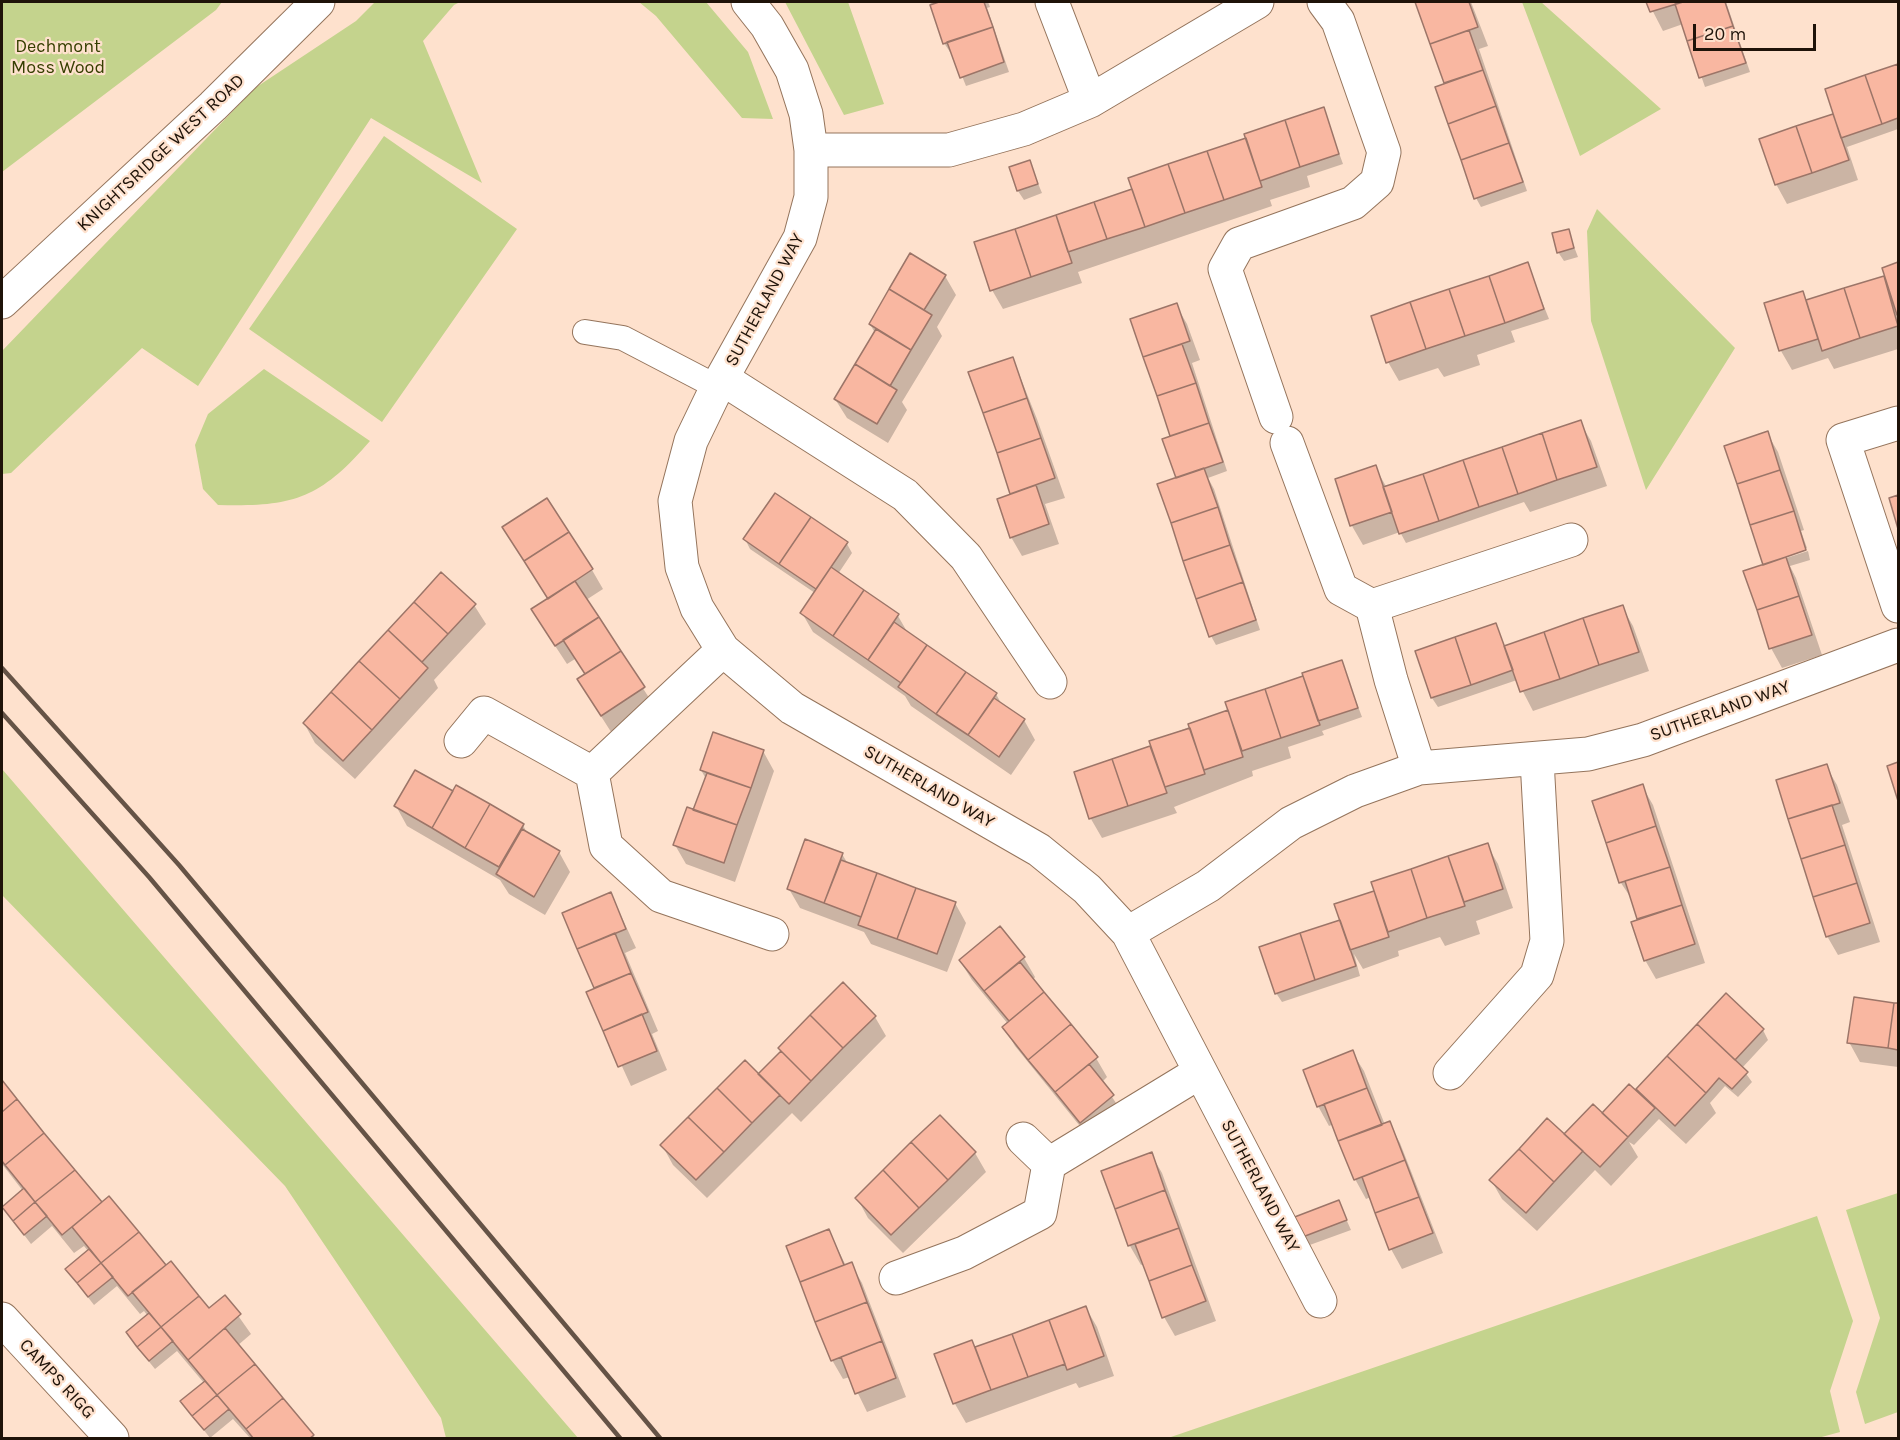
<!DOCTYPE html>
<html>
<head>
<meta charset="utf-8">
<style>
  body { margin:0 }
  #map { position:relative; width:1900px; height:1440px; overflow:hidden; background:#fee1cd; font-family:Karla,sans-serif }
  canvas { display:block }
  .frame { position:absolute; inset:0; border:3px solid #1f1309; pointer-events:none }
  .scale { position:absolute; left:1693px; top:24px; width:123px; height:27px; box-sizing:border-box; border:3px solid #1f1309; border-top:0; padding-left:8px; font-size:18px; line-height:21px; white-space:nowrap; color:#1f1309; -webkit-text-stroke:4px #fee1cd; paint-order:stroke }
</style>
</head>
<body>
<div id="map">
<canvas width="1900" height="1440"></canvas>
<div class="frame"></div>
<div class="scale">20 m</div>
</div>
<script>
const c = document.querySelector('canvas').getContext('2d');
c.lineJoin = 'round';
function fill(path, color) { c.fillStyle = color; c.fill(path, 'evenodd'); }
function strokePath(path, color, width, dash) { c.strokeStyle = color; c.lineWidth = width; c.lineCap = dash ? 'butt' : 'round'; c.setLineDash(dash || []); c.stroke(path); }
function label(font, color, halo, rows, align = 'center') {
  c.font = font + ' Karla,sans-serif'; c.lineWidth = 4.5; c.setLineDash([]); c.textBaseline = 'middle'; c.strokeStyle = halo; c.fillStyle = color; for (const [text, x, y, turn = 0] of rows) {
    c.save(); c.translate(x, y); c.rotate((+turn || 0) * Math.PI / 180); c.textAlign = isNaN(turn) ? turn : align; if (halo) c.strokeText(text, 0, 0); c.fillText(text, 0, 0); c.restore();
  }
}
fill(new Path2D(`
  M2,2H222L216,10L2,172Z
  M375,2H460L454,5L423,41L482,183L371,118L198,386L142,348L11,473L2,474V351L255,88L356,21Z
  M639,2H706L748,52L773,119L742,118L656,16Z
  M785,2H848L884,104L844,115Z
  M1522,2H1541L1661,109L1580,156Z
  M384,136L517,229L382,422L249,329Z
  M1597,209L1735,348L1646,490L1591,321L1587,231Z
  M264,369L370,441C320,499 293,507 218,505L203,489L195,445L208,414Z
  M2,769L572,1431L578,1438H446L441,1418L285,1186L2,895Z
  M1898,1193V1412L1865,1424L1856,1392L1880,1318L1846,1210Z
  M1817,1216L1853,1321L1830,1391L1840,1432L1818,1438H1168Z`), '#c4d38d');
fill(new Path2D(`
  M930,2H988L990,7L987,8L1009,72L966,86L952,51L950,52L944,43Z
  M1417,2H1471L1488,46L1479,49L1527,191L1481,207L1476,198L1446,84Z
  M1648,2H1726L1750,72L1705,87L1683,24L1663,31Z
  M1898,65V129L1847,147L1858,180L1787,204L1776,184L1837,121L1827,90Z
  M1323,109L1343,164L1307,176L1310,187L1270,200L1272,206L1078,272L1082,283L1003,309L992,290L1134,190Z
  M1029,162L1042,193L1024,200L1018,191Z
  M1568,231L1578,257L1564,261L1558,252Z
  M911,256L945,276L956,295L937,327L942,336L902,402L907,410L888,443L847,418L835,399L875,333L870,324Z
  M1527,264L1549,319L1511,331L1515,342L1477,355L1480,365L1444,377L1438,368L1399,381L1388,362Z
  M1898,264V349L1834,369L1828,358L1792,370L1781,351L1766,304L1802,293L1807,302L1884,278L1887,283L1884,269Z
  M1176,305L1187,324L1200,360L1192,363L1227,471L1208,478L1214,489L1260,630L1216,645L1211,636L1177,479L1172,437L1132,320Z
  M1013,359L1037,419L1065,498L1045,504L1059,544L1022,556L1011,537L1012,495L984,412Z
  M1580,422L1591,441L1607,486L1530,512L1524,502L1406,543L1400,532L1363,545L1352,526L1337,480L1375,467L1387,488Z
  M1767,433L1778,452L1804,530L1801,531L1807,548L1770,561L1771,563L1808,551L1810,560L1790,566L1796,578L1822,655L1782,668L1771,648L1765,565Z
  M504,528L592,570L603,589L586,600L655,707L613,735L590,699L586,675L575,659L567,664L544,629L549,600Z
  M745,539L847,544L852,553L838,574L898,616L909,635L996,694L1002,705L1024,720L1035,740L1011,775L911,706L905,696L813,632L802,613L815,593L750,549Z
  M442,574L474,605L486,624L434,680L438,688L355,779L315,743L304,723Z
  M1622,607L1633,626L1649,671L1533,711L1517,680L1438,707L1432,698L1416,652L1496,625L1505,647Z
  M1341,662L1362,717L1322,731L1324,735L1288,747L1291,758L1252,771L1253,776L1174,807L1177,813L1102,838L1091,819L1076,773L1152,747L1151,742L1230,711L1265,690Z
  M763,751L774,771L735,882L686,864L675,845L694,812L706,779L701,770Z
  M1826,766L1837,785L1850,822L1842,825L1880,942L1838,955L1827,936Z
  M1642,786L1653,805L1705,963L1656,979L1645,960L1633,901L1621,883L1594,802Z
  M453,793L523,825L528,835L559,852L570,872L545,915L509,894L500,880L407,826L396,806Z
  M1487,845L1498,864L1513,908L1476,921L1480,934L1445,946L1440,937L1398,951L1399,956L1363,969L1354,954L1360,976L1282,1002L1276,993L1342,921L1336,905L1376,892L1373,883Z
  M842,854L848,864L955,903L966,923L947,972L871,944L864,932L800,908L789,889Z
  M611,894L636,948L625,953L658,1031L652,1034L667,1070L631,1086L588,992L596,989L564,913Z
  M1000,928L1024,958L1035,977L1033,980L1096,1058L1107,1077L1102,1082L1124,1115L1092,1141L1015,1046L1004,1027L1008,1024L972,980L960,961Z
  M1726,995L1763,1030L1768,1040L1742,1068L1752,1082L1738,1097L1725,1086L1710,1103L1716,1113L1686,1144L1659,1119L1634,1145L1629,1142L1638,1157L1611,1186L1595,1170L1537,1231L1502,1199L1491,1180L1602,1115L1636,1091Z
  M1855,999L1898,1005V1067L1860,1062L1849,1042Z
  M875,1017L886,1036L801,1122L792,1113L707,1198L673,1165L662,1145L758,1076L782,1052L779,1048Z
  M1352,1052L1364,1071L1385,1125L1389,1123L1400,1143L1443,1253L1402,1269L1391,1249L1371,1197L1366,1199L1355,1179L1334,1124L1329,1126L1318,1106Z
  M2,1083L102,1204L209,1310L225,1297L251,1334L237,1346L315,1438H250L233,1419L210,1438L182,1402L204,1383L177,1351L155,1369L133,1342L148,1316L144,1311L140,1314L117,1286L94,1305L66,1269L88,1251L84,1246L74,1253L52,1226L31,1244L3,1207L23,1191L2,1164Z
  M975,1153L986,1172L903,1253L868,1218L857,1198Z
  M1151,1154L1162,1173L1216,1321L1175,1336L1164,1317L1144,1264L1141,1265L1130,1246L1103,1172Z
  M1338,1201L1351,1230L1307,1246L1302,1237Z
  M829,1231L846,1266L851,1264L862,1283L906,1397L867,1412L850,1377L843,1379L832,1360L788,1247Z
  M1086,1308L1097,1327L1114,1376L1079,1388L1076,1383L966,1423L955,1404L936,1355L971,1342L975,1348Z`), '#0003');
const building = new Path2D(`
  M939,2H984L993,27L943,44L930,5Z
  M1415,2H1469L1478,27L1430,44Z
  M1646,2H1683L1650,12Z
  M1683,2H1725L1733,26L1687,41L1675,4Z
  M1733,26L1746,63L1699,78L1687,41Z
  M993,27L1004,62L960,78L947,42Z
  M1469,30L1483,70L1444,83L1430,44Z
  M1898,64V118L1882,124L1865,75Z
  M1483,70L1496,106L1448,124L1435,87Z
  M1865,75L1882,124L1841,138L1825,89Z
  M1496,106L1509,143L1461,160L1448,124Z
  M1324,107L1339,154L1300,167L1285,120Z
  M1833,114L1849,160L1812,173L1796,126Z
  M1285,120L1300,167L1260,181L1244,134Z
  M1796,126L1812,173L1775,185L1759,139Z
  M1246,138L1262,187L1224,200L1207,151Z
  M1509,143L1523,182L1474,199L1461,160Z
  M1207,151L1224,200L1185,213L1168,164Z
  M1030,160L1038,184L1017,191L1009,167Z
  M1168,164L1185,213L1145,227L1128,178Z
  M1132,189L1145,227L1107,239L1094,202Z
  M1094,202L1107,239L1068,252L1056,215Z
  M1056,215L1072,263L1031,277L1015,229Z
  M1015,229L1031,277L990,291L974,242Z
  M1569,229L1574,248L1557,253L1552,233Z
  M910,253L946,275L924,310L889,289Z
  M1528,262L1544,309L1505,323L1489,276Z
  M1898,262V314L1897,315L1882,268Z
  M1489,276L1505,323L1465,336L1449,289Z
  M1884,276L1898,326L1860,338L1844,288Z
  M1844,288L1860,338L1822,351L1806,300Z
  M889,289L932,315L911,350L869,324Z
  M1449,289L1465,336L1426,349L1410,302Z
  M1803,291L1818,339L1779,351L1764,303Z
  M1410,302L1426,349L1386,363L1371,316Z
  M1177,303L1190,341L1143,357L1130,319Z
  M876,329L911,350L890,386L855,364Z
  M1182,344L1196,383L1157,396L1143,357Z
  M1013,357L1027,398L983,413L968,372Z
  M855,364L897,390L877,424L834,399Z
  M1196,383L1209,423L1170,436L1157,396Z
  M1027,398L1041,438L997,453L983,413Z
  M1581,420L1597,467L1557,480L1542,433Z
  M1209,423L1223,462L1176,478L1162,439Z
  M1768,431L1780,470L1737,484L1724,446Z
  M1542,433L1557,480L1518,494L1502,447Z
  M1041,438L1055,478L1010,494L997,453Z
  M1502,447L1518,494L1479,507L1463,460Z
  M1463,460L1479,507L1439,521L1423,474Z
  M1376,465L1392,512L1350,526L1335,479Z
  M1204,468L1218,507L1171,523L1157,484Z
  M1780,470L1794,511L1750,525L1737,484Z
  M1423,474L1439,521L1399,534L1383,487Z
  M1036,485L1049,524L1010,538L997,499Z
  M775,493L811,517L779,564L743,539Z
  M1898,495V529L1889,498Z
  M547,498L569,532L524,561L502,527Z
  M1218,507L1230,545L1183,561L1171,523Z
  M1794,511L1806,550L1763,565L1750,525Z
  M811,517L848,542L816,589L779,564Z
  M569,532L593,569L548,599L524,561Z
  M1230,545L1243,582L1196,599L1183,561Z
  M1786,557L1799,596L1757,610L1743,571Z
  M831,567L864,590L833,636L800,613Z
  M441,572L476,604L448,634L414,602Z
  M575,581L599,617L555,646L531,609Z
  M1243,582L1256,620L1209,637L1196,599Z
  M864,590L899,614L868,660L833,636Z
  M1799,596L1812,635L1769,649L1757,610Z
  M414,602L448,634L422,662L388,630Z
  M1623,605L1639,652L1599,665L1583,618Z
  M599,617L621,651L585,674L563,640Z
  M1583,618L1599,665L1560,679L1544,632Z
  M894,622L927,645L901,683L868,660Z
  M1496,623L1513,670L1471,685L1455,637Z
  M388,630L428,668L400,699L359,661Z
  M1544,632L1560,679L1520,692L1504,646Z
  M1455,637L1471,685L1431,698L1415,651Z
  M927,645L966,672L936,714L898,687Z
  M621,651L645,687L601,716L577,679Z
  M1342,660L1358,708L1318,721L1302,673Z
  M359,661L400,699L372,730L331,692Z
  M966,672L997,693L968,735L936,714Z
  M1303,676L1320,725L1281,738L1265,689Z
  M1265,689L1281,738L1242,751L1225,702Z
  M331,692L372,730L343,761L303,723Z
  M994,698L1025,719L999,757L968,735Z
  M1228,710L1243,757L1204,770L1188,724Z
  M1190,728L1205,774L1165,787L1149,741Z
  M713,732L764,750L751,788L700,770Z
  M1150,746L1167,793L1128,806L1112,759Z
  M1112,759L1128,806L1089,819L1074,772Z
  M1898,762V801L1887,766Z
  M1827,764L1840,803L1788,819L1776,780Z
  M415,770L453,791L432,828L394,806Z
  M707,773L751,788L737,825L693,810Z
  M1643,784L1656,826L1606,843L1592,801Z
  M456,785L490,804L465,848L432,828Z
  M490,804L524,824L499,867L465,848Z
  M1832,805L1845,845L1801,859L1788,819Z
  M687,807L737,825L724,863L673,845Z
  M1656,826L1670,867L1619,883L1606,843Z
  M522,829L560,851L534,897L496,874Z
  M805,839L843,853L824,903L787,889Z
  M1488,843L1503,889L1464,902L1448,856Z
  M1845,845L1857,883L1813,897L1801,859Z
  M1448,856L1465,906L1427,918L1411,869Z
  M841,860L877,873L861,917L824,903Z
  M1670,867L1682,905L1637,919L1625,881Z
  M1411,869L1427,918L1388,932L1371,882Z
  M877,873L916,888L897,939L858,925Z
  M1857,883L1870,923L1826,937L1813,897Z
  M916,888L956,902L937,954L897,939Z
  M1374,891L1389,937L1350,950L1334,904Z
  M611,892L626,929L577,949L562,913Z
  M1682,905L1695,944L1644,961L1631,922Z
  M1340,920L1356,966L1315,980L1300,933Z
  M1000,926L1025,957L984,991L959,960Z
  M615,933L631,973L594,988L577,949Z
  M1300,933L1315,980L1275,994L1259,947Z
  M1020,962L1044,992L1009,1021L984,991Z
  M631,973L648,1012L603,1031L586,992Z
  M843,982L876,1016L843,1048L810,1015Z
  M1044,992L1071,1024L1028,1060L1002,1027Z
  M1726,993L1764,1029L1735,1060L1697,1024Z
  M1854,997L1894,1003L1888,1048L1847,1043Z
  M1894,1003H1898V1050L1888,1048Z
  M642,1014L657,1051L618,1067L603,1031Z
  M810,1015L843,1048L811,1081L778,1048Z
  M1071,1024L1098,1057L1055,1092L1028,1060Z
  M1697,1024L1748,1072L1732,1089L1719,1078L1706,1093L1667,1056Z
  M1353,1050L1367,1088L1317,1107L1303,1070Z
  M781,1051L811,1081L789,1104L758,1074Z
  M1667,1056L1706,1093L1675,1126L1636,1089Z
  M745,1060L780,1095L752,1123L717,1088Z
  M1089,1064L1114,1095L1080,1123L1055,1092Z
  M2,1080L17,1099L2,1112Z
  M1629,1084L1655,1108L1628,1137L1602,1113Z
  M717,1088L752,1123L724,1152L688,1117Z
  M1367,1088L1382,1125L1338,1141L1324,1104Z
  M17,1099L44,1133L5,1165L2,1161V1112Z
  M1593,1104L1628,1137L1600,1167L1564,1134Z
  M940,1115L976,1152L948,1180L911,1142Z
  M688,1117L724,1152L696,1180L660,1145Z
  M1547,1118L1583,1151L1554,1182L1519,1149Z
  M1390,1121L1405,1160L1354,1180L1338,1141Z
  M44,1133L75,1170L35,1202L5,1165Z
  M911,1142L948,1180L919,1208L883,1170Z
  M1519,1149L1554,1182L1526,1213L1489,1180Z
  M1152,1152L1165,1190L1115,1209L1101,1171Z
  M1405,1160L1419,1197L1375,1213L1362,1177Z
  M75,1170L102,1202L62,1235L35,1202Z
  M883,1170L919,1208L891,1235L855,1198Z
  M24,1188L35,1202L13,1221L2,1207Z
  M1165,1190L1179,1228L1128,1246L1115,1209Z
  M109,1196L139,1232L101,1263L72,1227Z
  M1419,1197L1433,1233L1389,1250L1375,1213Z
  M1339,1200L1347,1220L1300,1238L1292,1218Z
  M35,1202L47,1216L24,1235L13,1221Z
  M1179,1228L1192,1265L1149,1281L1135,1244Z
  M829,1229L844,1265L800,1282L786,1246Z
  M139,1232L166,1265L128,1296L101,1263Z
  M89,1249L101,1263L77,1283L65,1269Z
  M171,1261L199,1296L161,1327L132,1292Z
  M852,1262L867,1302L815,1322L800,1282Z
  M101,1263L113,1277L88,1297L77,1283Z
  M1192,1265L1206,1301L1162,1318L1149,1281Z
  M225,1295L241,1314L188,1360L161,1327L199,1296L209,1308Z
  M867,1302L882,1341L831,1361L815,1322Z
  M1086,1306L1104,1356L1067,1370L1049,1320Z
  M149,1313L161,1327L137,1347L126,1332Z
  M1049,1320L1065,1364L1028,1377L1012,1334Z
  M161,1327L173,1341L149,1361L137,1347Z
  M225,1328L255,1364L217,1395L188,1360Z
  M1012,1334L1028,1377L991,1390L975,1347Z
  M972,1340L991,1390L953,1404L934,1354Z
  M882,1341L896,1378L855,1394L841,1357Z
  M255,1364L283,1398L246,1429L217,1395Z
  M205,1381L217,1395L192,1416L180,1401Z
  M217,1395L229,1409L204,1430L192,1416Z
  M283,1398L314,1435L310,1438H253L246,1429Z`);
fill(building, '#f9b7a1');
strokePath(building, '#9c7568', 1.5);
const service = new Path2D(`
  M585,332L623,338L717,387`);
const minor = new Path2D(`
  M748,2L767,26L792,70L806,114L811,150V197L800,238L717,387L691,441L675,501L682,567L697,608L723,650L792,708L1039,850L1087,889L1128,933L1320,1301
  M1052,2L1090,101
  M811,150H949L1024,129L1090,101L1257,2
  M723,379L905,495L966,557L1050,682
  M1276,417L1225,269L1239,244L1353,203L1377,182L1384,152L1338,21L1324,2
  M1898,423L1843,440L1898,606
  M1287,443L1341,589L1372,606L1391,680L1419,768
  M1372,606L1571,540
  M461,741L484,713L592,773L606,846L661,896L772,934
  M592,773L723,650
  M1128,933L1208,886L1291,823L1355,791L1419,768L1588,754L1643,740L1898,645
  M1450,1073L1537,975L1547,941L1537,760
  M1023,1139L1049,1164
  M896,1278L964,1253L1040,1213L1049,1164L1200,1072
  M2,1319L112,1438`);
const tertiary = new Path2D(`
  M2,302L213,106L318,2`);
strokePath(service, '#94745c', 26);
strokePath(minor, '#94745c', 35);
strokePath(tertiary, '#94745c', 35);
strokePath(service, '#fff', 24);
strokePath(minor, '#fff', 33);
strokePath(tertiary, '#fff', 33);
strokePath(new Path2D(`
  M2,668L179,865L660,1438
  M2,713L149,877L620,1438`), '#655346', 4.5);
label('18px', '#363f01', '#fee1cd', [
  ["Dechmont",58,47],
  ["Moss Wood",58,68]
]);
label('18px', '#1f1309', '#fee1cd', [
  ["KNIGHTSRIDGE WEST ROAD",161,153,-43],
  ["SUTHERLAND WAY",765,300,-62],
  ["SUTHERLAND WAY",1720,711,-20],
  ["SUTHERLAND WAY",929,787,30],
  ["SUTHERLAND WAY",1260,1186,62],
  ["CAMPS RIGG",57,1379,47]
]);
</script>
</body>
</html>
